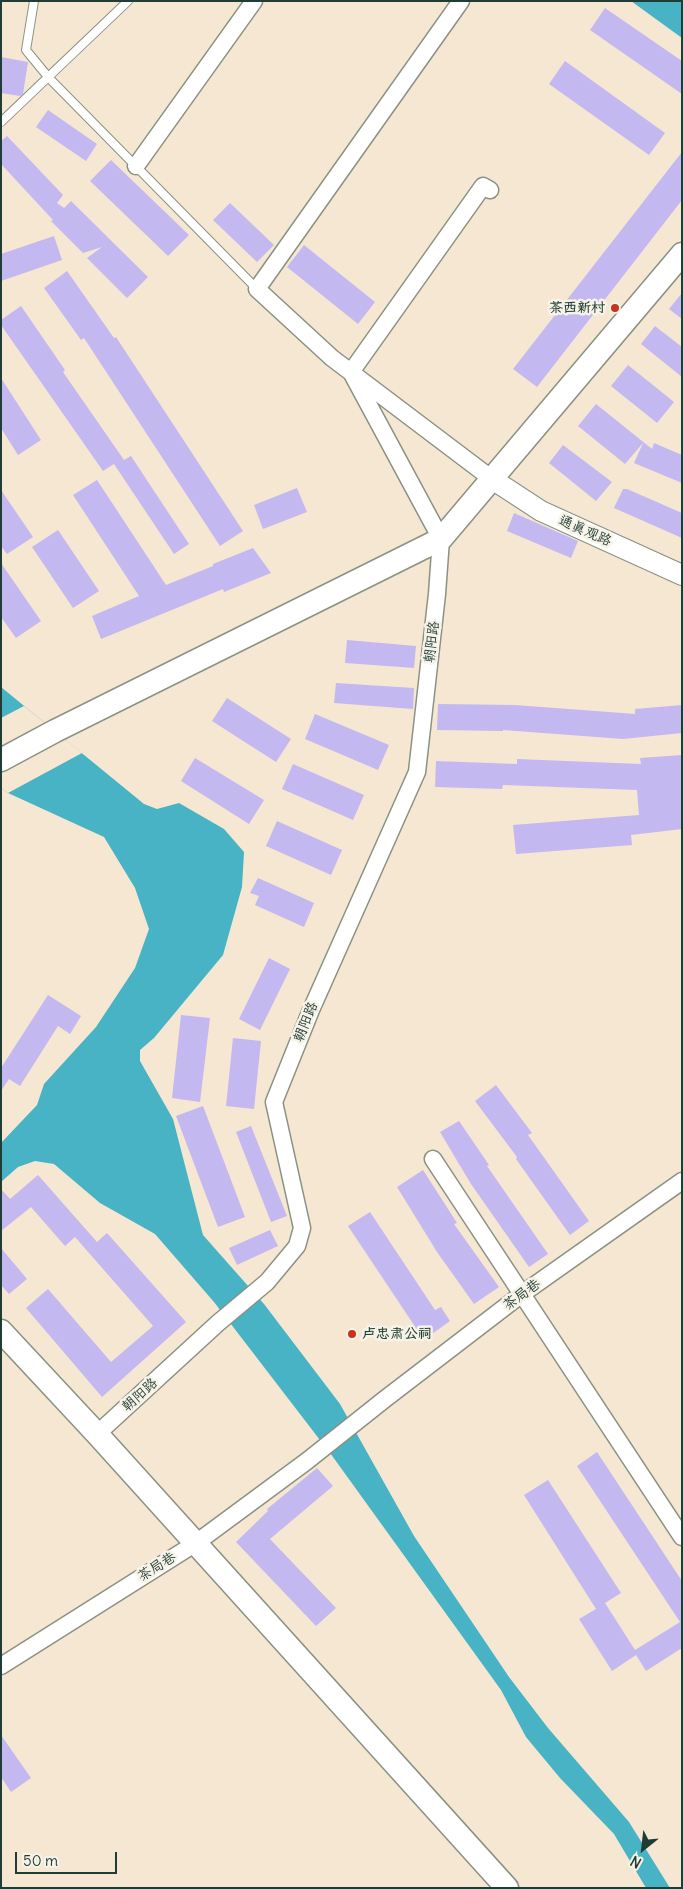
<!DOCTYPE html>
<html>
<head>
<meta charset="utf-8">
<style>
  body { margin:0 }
  #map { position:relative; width:683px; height:1889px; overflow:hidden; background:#f5e7d2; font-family:Delius,sans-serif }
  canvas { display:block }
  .frame { position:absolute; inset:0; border:2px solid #1f3d34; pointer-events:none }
  .north { position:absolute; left:618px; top:1824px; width:50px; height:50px; -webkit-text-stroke:4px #f7f3e8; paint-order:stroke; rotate:209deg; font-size:14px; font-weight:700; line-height:20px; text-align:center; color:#1f3d34 }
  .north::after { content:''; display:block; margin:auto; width:18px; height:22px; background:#1f3d34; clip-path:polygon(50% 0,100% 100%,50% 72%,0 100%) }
  .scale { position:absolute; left:15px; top:1852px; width:102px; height:22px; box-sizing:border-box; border:2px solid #1f3d34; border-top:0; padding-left:6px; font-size:15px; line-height:18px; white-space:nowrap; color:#1f3d34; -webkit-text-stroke:4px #f7f3e8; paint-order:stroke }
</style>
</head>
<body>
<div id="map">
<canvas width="683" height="1889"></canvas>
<div class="frame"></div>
<div class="north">N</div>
<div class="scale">50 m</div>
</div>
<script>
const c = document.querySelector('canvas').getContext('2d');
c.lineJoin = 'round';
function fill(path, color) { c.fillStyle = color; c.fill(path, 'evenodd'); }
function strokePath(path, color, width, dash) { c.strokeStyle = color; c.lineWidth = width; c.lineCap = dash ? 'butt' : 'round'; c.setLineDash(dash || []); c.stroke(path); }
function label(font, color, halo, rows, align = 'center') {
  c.font = font + ' Delius,"LXGW WenKai TC",sans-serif'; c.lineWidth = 5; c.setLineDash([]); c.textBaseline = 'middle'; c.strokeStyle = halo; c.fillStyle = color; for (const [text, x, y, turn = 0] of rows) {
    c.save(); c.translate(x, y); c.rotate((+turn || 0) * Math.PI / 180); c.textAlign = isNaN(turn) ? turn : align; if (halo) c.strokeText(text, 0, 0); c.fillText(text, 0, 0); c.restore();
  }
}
fill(new Path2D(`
  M631,1H682V38Z
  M1,687L144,804L157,809L179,803L224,829L244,852L242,887L223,955L154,1038L140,1050V1061L173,1119L203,1235L264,1304L340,1404L414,1536L509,1677L548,1728L629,1822L670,1888H646L614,1834L560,1778L526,1737L501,1690L333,1457L214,1302L155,1234L100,1203L54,1164L35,1161L18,1167L1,1182V1143L37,1105L44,1084L96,1027L135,968L149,929L135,888L104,837L8,793L1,788Z`), '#47b3c5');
fill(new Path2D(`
  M24,706L82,753L8,793L1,788V718Z`), '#f5e7d2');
fill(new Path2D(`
  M605,8L682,61V94L590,30Z
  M1,57L28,62L23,94L20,96L1,93Z
  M565,61L665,133L649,155L549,84Z
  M48,110L97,144L86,161L36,127Z
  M7,136L63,195L57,203L64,208L71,201L148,277L127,298L87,258L102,247L83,253L51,221L53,220L1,164V141Z
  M682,152V200L537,387L513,369Z
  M111,160L189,235L168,256L90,181Z
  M230,203L274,245L257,262L213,220Z
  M54,236L62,260L1,281V254Z
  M304,245L375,302L358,324L287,267Z
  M67,271L114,338L116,337L243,531L220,546L84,338L81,340L44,288Z
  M682,293V319L669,309Z
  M21,306L65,370L63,372L124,460L131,456L189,544L174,554L114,464L103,471L1,325V320Z
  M655,326L682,347V377L641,344Z
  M628,365L674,402L657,423L611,386Z
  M1,378L41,440L18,455L1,428Z
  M596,404L652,449L654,443L682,455V483L634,463L643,443L625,464L578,426Z
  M563,445L612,482L596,501L549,463Z
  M97,480L166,585L213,566V564L253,548L271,573L224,592L223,589L101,639L92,616L139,596L73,495Z
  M297,488L307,512L263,529L254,505Z
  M623,489H627L682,513V538L614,508Z
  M1,490L33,537L7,554L1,546Z
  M514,513L578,541L571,558L507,531Z
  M58,530L99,591L73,608L32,547Z
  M1,563L41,621L16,638L1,617Z
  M347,640L416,646L414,668L345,663Z
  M336,683L414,688L413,709L334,703Z
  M227,698L291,739L276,762L212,721Z
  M438,704L515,705L635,714V709L682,705V733L623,739L503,730V731L437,730Z
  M315,714L389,745L378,770L305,739Z
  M682,755V829L631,835L632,845L516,854L513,825L639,815L637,790L503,785L502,789L435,787L436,761L517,764V759L641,764L640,758Z
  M195,758L264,800L249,824L181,781Z
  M293,764L364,795L353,820L282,789Z
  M277,821L342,850L331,875L266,846Z
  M258,878L314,903L304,927L255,905L259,896L250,893Z
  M269,958L290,969L260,1030L239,1019Z
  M48,995L81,1016L70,1034L58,1026L20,1086L9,1079L1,1091V1068Z
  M181,1015L210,1018L200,1102L172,1098Z
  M233,1038L261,1041L254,1109L226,1106Z
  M496,1085L532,1133L528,1135L589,1221L570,1235L516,1159L517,1157L475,1101Z
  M203,1106L245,1217L218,1227L176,1116Z
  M459,1121L489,1165L487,1166L548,1254L529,1267L471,1184L440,1132Z
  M251,1126L287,1216L271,1222L236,1132Z
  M423,1170L457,1223L454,1224L499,1287L474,1304L437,1252L397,1187Z
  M38,1175L97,1242L107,1233L186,1322L102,1397L26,1308L48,1289L111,1362L153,1326L75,1237L65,1246L31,1207L1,1231V1189L10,1199Z
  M370,1212L435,1310L441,1307L450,1321L422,1341L412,1326L414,1325L348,1226Z
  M270,1230L278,1246L237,1265L229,1248Z
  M1,1248L27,1279L9,1294L1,1285Z
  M597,1452L682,1581V1648L646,1671L636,1655L612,1671L579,1619L596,1609L524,1495L548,1480L621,1593L605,1603L635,1650L680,1622L577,1466Z
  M317,1468L333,1486L270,1539L336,1608L316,1626L236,1542L268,1511L267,1509Z
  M1,1735L31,1778L11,1792L1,1777Z`), '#c4b8f1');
const service = new Path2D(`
  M34,1L26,50L49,78L257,289
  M1,122L128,1`);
const minor = new Path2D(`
  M461,1L257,289L332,358L492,479
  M136,166L254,1
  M433,1159L682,1537
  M97,1434L218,1323L267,1282L297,1246L302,1228L274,1102L311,1010L417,772L437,594L441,539L351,372L483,186L490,190
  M1,1666L196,1543L307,1461L385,1399L522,1294L682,1181`);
const tertiary = new Path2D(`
  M492,479L541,511L682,575`);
const secondary = new Path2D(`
  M1,760L55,731L441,539L682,254
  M1,1331L97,1434L507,1888`);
strokePath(service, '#8a9283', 10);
strokePath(minor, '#8a9283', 19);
strokePath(tertiary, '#8a9283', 22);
strokePath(secondary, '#8a9283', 25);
strokePath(service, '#fff', 8);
strokePath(minor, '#fff', 16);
strokePath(tertiary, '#fff', 20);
strokePath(secondary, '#fff', 22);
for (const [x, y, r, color] of [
  [615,308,5,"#c8321e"],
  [352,1334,5,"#c8321e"]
]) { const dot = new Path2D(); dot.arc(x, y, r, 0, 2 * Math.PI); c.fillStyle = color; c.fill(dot); strokePath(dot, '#f7f3e8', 2); }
label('bold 14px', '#1f3d34', '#f7f3e8', [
  ["茶西新村",605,308],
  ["卢忠肃公祠",362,1334,"left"]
], 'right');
label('14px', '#1f3d34', '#f7f3e8', [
  ["通真观路",585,531,24],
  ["朝阳路",432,642,-83],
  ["朝阳路",306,1022,-68],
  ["茶局巷",522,1295,-36],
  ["朝阳路",140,1395,-42],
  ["茶局巷",157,1567,-32]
]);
</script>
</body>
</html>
